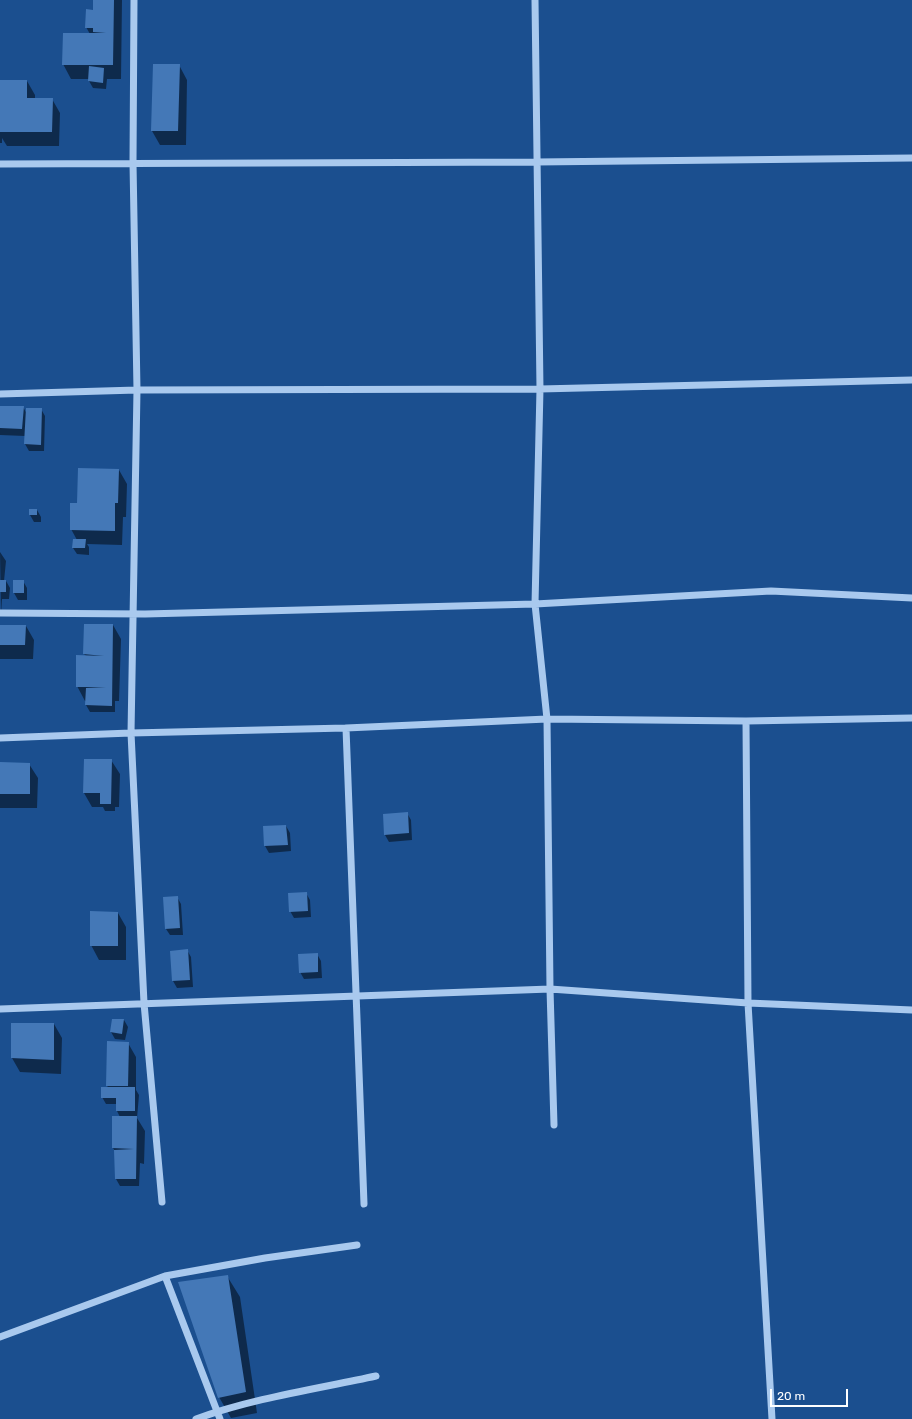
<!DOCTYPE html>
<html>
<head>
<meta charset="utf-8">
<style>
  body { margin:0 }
  #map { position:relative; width:912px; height:1419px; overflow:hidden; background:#1b4f8f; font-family:Rubik,sans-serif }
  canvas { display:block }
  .scale { position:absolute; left:770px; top:1389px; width:78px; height:18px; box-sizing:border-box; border:2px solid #fff; border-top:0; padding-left:5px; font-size:12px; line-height:14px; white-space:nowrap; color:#fff; -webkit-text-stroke:3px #1b4f8f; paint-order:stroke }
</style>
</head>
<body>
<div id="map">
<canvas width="912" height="1419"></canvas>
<div class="scale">20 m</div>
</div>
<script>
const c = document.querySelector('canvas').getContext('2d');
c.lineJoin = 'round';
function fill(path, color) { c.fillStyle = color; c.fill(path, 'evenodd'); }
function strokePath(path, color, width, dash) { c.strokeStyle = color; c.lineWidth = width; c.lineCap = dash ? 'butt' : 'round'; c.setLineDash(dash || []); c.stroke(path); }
fill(new Path2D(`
  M94,0H122L121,79H107L106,89L93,88L89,81V79H71L63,64L90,34L86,27L94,11Z
  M179,65L187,80L186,145H160L152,131Z
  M0,81H27L35,95V99H52L60,113L59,146H7L2,138V143H0Z
  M0,407H23L27,414L41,409L45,416L44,451H29L25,444V436L0,435Z
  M119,470L127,484L126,517H123L122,545L87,544L89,547V555L77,554L73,548L77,540L71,529L78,504Z
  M37,510L41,517V522H34L30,515Z
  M0,552L6,561L4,581H6L10,588L9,599H2L1,615Z
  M23,581L27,588V600H18L14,593Z
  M113,625L121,639L119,701H115V712H90L86,705L87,701H85L77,686L86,656L84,654Z
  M0,626H26L34,640L33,659H0Z
  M111,760L120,774L119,807H115V811H105L103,807H92L84,793Z
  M0,763L29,764L38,778L37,808H0Z
  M407,813L411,820L412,840L389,842L385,835Z
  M286,826L290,833L291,851L269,853L265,846Z
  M306,893L310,900L311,917L294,918L290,911Z
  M177,897L181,904L183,935H170L166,929Z
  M118,913L126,927V960H99L91,945Z
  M187,950L191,957L193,987L177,988L173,981L171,952Z
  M317,954L321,961L322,978L304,979L300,972Z
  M113,1020H124L128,1027L125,1040L115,1039L111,1032Z
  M54,1024L62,1038L61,1074L20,1072L12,1058Z
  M128,1043L136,1057V1090L139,1095L137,1118L145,1131L144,1164L140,1163L139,1186H120L116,1179L115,1151L113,1148L120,1117L117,1111V1104H106L102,1097L108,1088L107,1085Z
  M227,1276L240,1297L257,1413L231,1418L219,1397Z`), '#0007');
fill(new Path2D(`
  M93,0H114L113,65H62L63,33H106L93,32V28H85L86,9L93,10Z
  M153,64H180L178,131H151Z
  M89,66L104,68L103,83L88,81Z
  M0,80H27V98H53L52,132H0Z
  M0,406H24L22,429L0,428Z
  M26,408H42L41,445L24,444Z
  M78,468L119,469L118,503H115V531L70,530V503H77Z
  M29,509H37V515H29Z
  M73,539H86L85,548H72Z
  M0,580H6V592H0Z
  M13,580H24V593H13Z
  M84,624H113L112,706L85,705L86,688L106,687H76V655L104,656L83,654Z
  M0,625H26L25,645H0Z
  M84,759H112L111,804H100V793H83Z
  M0,762L30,763V794H0Z
  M408,812L409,833L384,835L383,814Z
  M286,825L288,845L264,846L263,826Z
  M307,892L308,911L289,912L288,893Z
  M178,896L180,928L165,929L163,897Z
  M90,911L118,912V946H90Z
  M188,949L190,980L172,981L170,951Z
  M318,953V972L299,973L298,954Z
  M112,1019H124L122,1034L110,1032Z
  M11,1023H54V1060L11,1058Z
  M107,1041L129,1042L128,1086H106Z
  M101,1087H135V1111H116V1098H101Z
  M112,1116H137L136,1179H115L114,1150L134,1149L112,1148Z
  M228,1275L246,1392L218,1398L178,1282Z`), '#4478b7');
strokePath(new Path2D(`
  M134,0L133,163L137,390L131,733L144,1003L162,1202
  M535,0L540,389L535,604L547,719L550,989L554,1125
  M0,164L536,162L912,158
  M0,394L137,390L540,389L912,380
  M0,613L145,614L535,604L771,591L912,598
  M746,721L748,1003L772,1419
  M346,728L364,1204
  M0,738L131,733L346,728L547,719L746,721L912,718
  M0,1009L550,989L748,1003L912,1010
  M165,1276L220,1419
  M0,1337L165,1276L265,1258L357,1245
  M196,1419C254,1398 316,1389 376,1376`), '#a9c9ee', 7);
</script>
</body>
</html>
